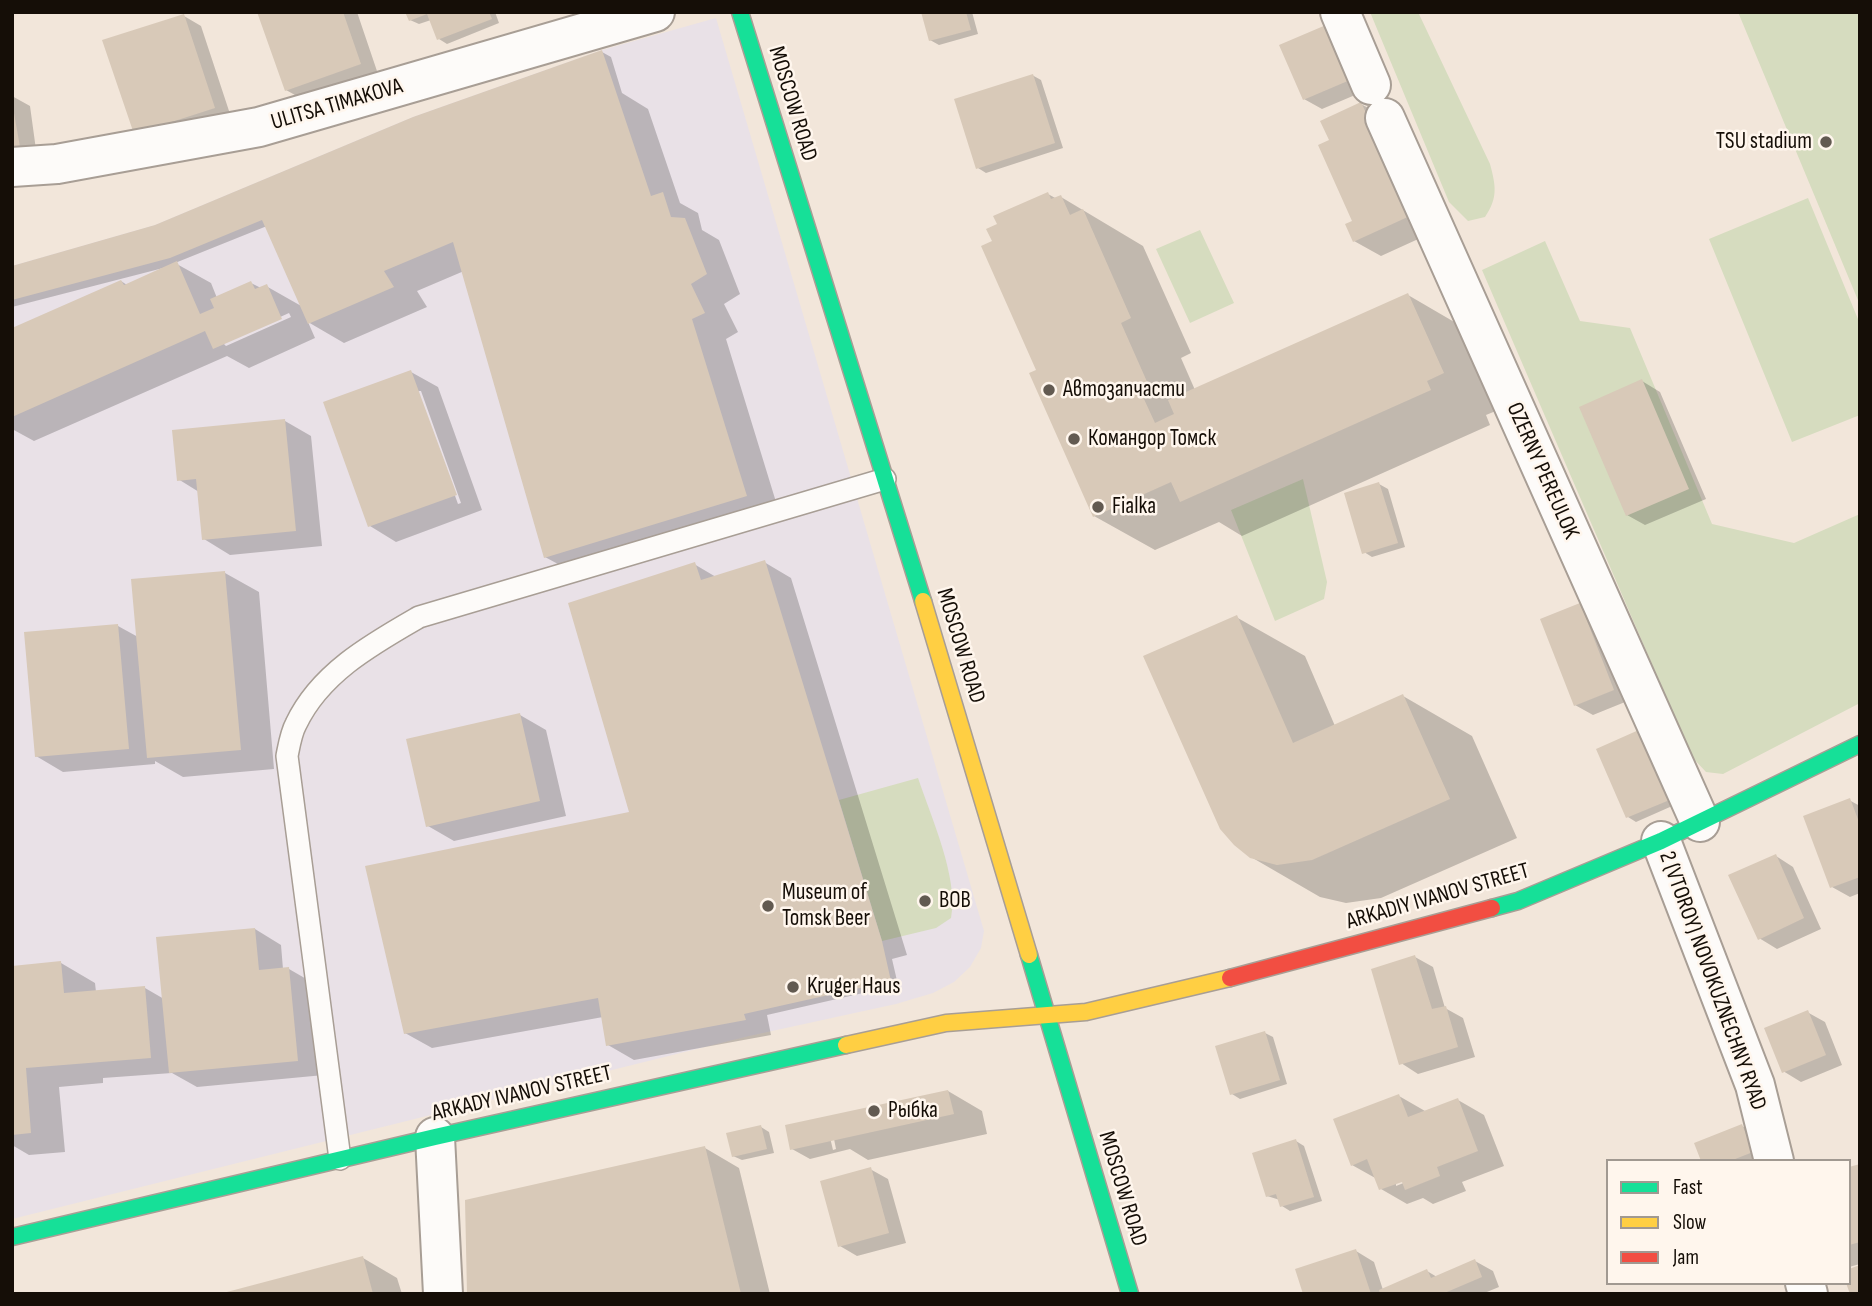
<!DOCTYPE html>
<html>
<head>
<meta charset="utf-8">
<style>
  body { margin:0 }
  #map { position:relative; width:1872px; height:1306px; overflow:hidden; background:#f2e6da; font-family:"Sofia Sans Condensed",sans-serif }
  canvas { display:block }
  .frame { position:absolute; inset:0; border:14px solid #150e07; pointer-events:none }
  .legend { position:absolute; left:1606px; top:1159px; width:245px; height:126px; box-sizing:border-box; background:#fff6ed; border:2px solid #a19991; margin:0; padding:9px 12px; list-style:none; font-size:21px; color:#150e07 }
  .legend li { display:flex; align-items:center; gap:14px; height:35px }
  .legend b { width:35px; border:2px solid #a19991 }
</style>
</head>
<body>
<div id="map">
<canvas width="1872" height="1306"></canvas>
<div class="frame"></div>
<ul class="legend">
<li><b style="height:9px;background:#16e098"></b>Fast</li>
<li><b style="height:9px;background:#ffcf43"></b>Slow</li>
<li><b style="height:9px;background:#f24e42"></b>Jam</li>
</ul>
</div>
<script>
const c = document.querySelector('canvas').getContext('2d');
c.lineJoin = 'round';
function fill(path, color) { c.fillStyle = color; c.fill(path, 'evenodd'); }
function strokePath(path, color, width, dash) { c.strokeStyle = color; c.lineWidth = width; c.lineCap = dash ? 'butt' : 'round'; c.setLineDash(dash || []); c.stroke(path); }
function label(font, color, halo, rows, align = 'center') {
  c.font = font + ' "Sofia Sans Condensed",sans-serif'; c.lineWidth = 5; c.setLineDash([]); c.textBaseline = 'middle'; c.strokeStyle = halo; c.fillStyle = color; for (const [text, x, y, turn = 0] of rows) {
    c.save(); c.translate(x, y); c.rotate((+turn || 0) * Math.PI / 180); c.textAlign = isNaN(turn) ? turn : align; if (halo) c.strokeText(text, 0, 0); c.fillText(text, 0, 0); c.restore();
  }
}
fill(new Path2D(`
  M716,18L984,931L981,948L970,967L954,982L933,993L896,1004L749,1036L12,1219V266L155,225L413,117L602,50Z`), '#e9e1e7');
fill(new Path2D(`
  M1370,12H1418L1490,164C1496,186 1498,198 1485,217L1468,221L1449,202Z
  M1738,12H1860V305Z
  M1808,198L1860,324V415L1792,442L1709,239Z
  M1200,230L1234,303L1190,323L1156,249Z
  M1545,241L1580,321L1630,328L1712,524L1794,543L1860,514V703L1723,774L1706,772L1692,757L1482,270Z
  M1303,479L1327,582L1324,599L1275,621L1231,510Z
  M918,778C931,817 959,878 951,918L936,928L882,941L839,800Z`), '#d6dcbf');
fill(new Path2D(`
  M259,12H357L378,74L304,100L286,90Z
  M407,12H495L499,23L447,44L439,39L431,20L419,24L410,20Z
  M922,12H972L978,34L939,45L930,40Z
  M184,16L201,26L231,117L135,133Z
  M1281,46L1367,90L1322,109L1304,99Z
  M602,52L611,57L622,93L648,109L680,203L698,213L702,230L719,240L740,294L724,304L738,332L726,339L780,515L580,576L545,557L464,271L417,291L427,307L344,343L308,322L315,338L249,368L227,356L34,441L12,429V330L121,281L127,285L171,266L12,307V268L155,227ZM267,226L303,307L266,286L261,288L251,283L217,298L211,283L175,263ZM289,313L291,317L226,346L223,343Z
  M1032,75L1041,80L1063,148L986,173L978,168Z
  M12,96L30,106L37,157L12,160Z
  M1361,104L1388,119L1438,230L1381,256L1354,241V221L1331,140Z
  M1048,194L1057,199L1061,197L1143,246L1191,353L1181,358L1195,390L1408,295L1468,330L1503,408L1486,415L1490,425L1242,536L1219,522L1155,550L1094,516L1038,371L994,242Z
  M411,372L438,387L482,510L396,542L370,526ZM417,391H421L461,503L458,504Z
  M1642,381L1660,392L1706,499L1645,525L1627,515Z
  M285,421L311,436L322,546L230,555L204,539L199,492L178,479Z
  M1379,484L1388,489L1405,547L1372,557L1364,552Z
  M764,562L791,578L907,955L892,959L898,985L767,1015L771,1035L634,1060L608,1045L603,1017L432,1048L405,1033L631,814L694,564L716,577Z
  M225,573L259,592L274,769L183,777L155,761V764L63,772L36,756L118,626L138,637Z
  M1580,605L1597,616L1630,700L1593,715L1575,705Z
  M1236,617L1305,656L1335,726L1403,696L1472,736L1517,838L1381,898L1346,903L1320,897L1251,857Z
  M520,715L546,730L566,816L454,841L428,826Z
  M1641,731L1679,803L1636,822L1628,817Z
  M1849,800L1860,806V893L1850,897L1832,887Z
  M1776,856L1793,867L1821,929L1777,949L1759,938Z
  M255,929L281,945L283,969H289L315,984L324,1075L197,1087L172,1073L103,1078V1083L59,1087L65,1152L29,1155L12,1145V967L61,963L95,983L96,992L145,988L164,999Z
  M1415,957L1433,967L1445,1008L1463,1018L1475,1057L1418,1074L1401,1063Z
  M1807,1012L1825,1022L1842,1065L1801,1082L1783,1071Z
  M1265,1033L1273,1037L1287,1084L1240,1099L1232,1094Z
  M948,1091L982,1111L987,1134L868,1160L850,1149L810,1159L792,1149L787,1127ZM828,1129H832L836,1149L833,1150Z
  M1399,1096L1425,1111L1458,1100L1484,1115L1504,1166L1462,1182L1466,1191L1433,1204L1423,1198L1407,1204L1381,1189L1377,1179L1352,1165ZM1411,1180L1396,1186V1182Z
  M1742,1126L1759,1136L1769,1161H1703Z
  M761,1127L769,1132L774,1153L742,1160L733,1156Z
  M1296,1141L1304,1146L1322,1201L1290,1211L1282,1206L1280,1200L1267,1196Z
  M705,1148L739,1168L770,1294H469Z
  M1860,1166V1264L1849,1267V1169Z
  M870,1169L888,1179L906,1243L857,1256L840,1246Z
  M1356,1251L1374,1262L1383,1290L1427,1271L1437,1277L1475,1261L1493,1271L1499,1287L1482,1294H1305Z
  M363,1258L397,1278L402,1294H227Z`), '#0003');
fill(new Path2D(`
  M257,12H343L361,64L285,91Z
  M405,12H489L492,19L437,40L427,14L409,21Z
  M921,12H966L971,30L929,41Z
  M184,14L215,108L134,134L102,40Z
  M1326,25L1350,80L1303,100L1279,45Z
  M602,50L651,196L663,192L671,217L685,218L707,274L691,284L705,313L692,319L747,496L544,558L453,242L384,271L394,287L308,324L262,220L170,258L12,300V266L155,225L413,117Z
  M1033,74L1055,143L976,169L954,99Z
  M12,102L20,147L12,148Z
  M1361,102L1412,215L1353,242L1345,224L1352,221L1318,145L1329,140L1320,121Z
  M1048,192L1051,199L1061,195L1070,215L1083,209L1131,318L1121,323L1152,393L1143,397L1155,423L1174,414L1168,400L1408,293L1444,373L1427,381L1431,390L1180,502L1171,482L1093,517L1029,373L1036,370L981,246L992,241L986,229L997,224L993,216Z
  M177,261L200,314L214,308L210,299L251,281L255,289L267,284L282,319L213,349L205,331L12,417V328L121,280L124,285Z
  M411,370L457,495L368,527L323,402Z
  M1642,379L1689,489L1626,516L1579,407Z
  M285,419L296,531L202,540L196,479L177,481L172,430Z
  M1379,482L1398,543L1362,554L1344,493Z
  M765,560L882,941L891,981L744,1014L746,1020L606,1046L598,998L404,1034L365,866L629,812L568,603L695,562L701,580Z
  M225,571L241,750L147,758L131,579Z
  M1580,603L1614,690L1574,706L1540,619Z
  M1237,615L1293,743L1403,694L1450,799L1312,860L1277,865L1250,858L1234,845L1220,829L1143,656Z
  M118,624L129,749L35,757L24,632Z
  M520,713L540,801L426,827L406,739Z
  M1641,729L1672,799L1626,818L1596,749Z
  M1850,798L1860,825V877L1830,888L1803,816Z
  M1776,854L1804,918L1758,940L1728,875Z
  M255,928L259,970L289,967L298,1061L169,1073L156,937Z
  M1415,955L1432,1009L1446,1006L1458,1047L1399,1065L1371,969Z
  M61,961L64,993L145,986L151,1058L26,1068L31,1133L12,1135V966Z
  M1808,1010L1826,1055L1782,1073L1764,1028Z
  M1265,1031L1280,1080L1230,1095L1215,1046Z
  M948,1090L954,1114L790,1150L785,1125Z
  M1399,1094L1408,1117L1458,1098L1478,1151L1437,1167L1440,1176L1405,1190L1402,1182L1379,1190L1367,1159L1351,1166L1333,1119Z
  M1742,1124L1753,1152L1730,1161H1701L1694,1143Z
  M761,1125L767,1149L732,1157L726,1133Z
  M1296,1139L1314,1197L1280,1207L1276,1194L1266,1197L1252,1153Z
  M705,1146L741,1294H467L465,1200Z
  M1860,1164V1242L1849,1245V1167Z
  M871,1167L889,1233L838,1247L820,1181Z
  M1356,1249L1371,1294H1303L1295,1269Z
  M363,1256L373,1294H224L223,1293Z
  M1475,1259L1482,1277L1442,1294H1380L1379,1290L1427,1269L1431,1278Z
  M1860,1265V1294H1850L1846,1283H1849V1269Z`), '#d8c9b8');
const lane = new Path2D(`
  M340,1159L287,756C289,746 291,733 296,724C320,673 372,644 419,617L885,479`);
const street = new Path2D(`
  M1340,12L1371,85
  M1385,118L1700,822
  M12,167L57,164L259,127L655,12
  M1661,841L1755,1085L1774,1161
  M435,1137L443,1294
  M1805,1283L1808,1294`);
const fast = new Path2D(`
  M740,12L923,601
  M1492,908L1518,901L1661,841L1860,744
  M1029,955L1130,1294
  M12,1237L435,1137L846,1045`);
const slow = new Path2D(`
  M923,601L1029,955
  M846,1045L946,1023L1086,1012L1230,978`);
const jam = new Path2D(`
  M1230,978L1492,908`);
strokePath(lane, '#a89e95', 24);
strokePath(street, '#a89e95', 42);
strokePath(fast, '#a89e95', 19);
strokePath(slow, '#a89e95', 19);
strokePath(jam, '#a89e95', 19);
strokePath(lane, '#fdfbf9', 21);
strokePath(street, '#fdfbf9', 38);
strokePath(fast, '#16e098', 16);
strokePath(slow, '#ffcf43', 16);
strokePath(jam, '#f24e42', 16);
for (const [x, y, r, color] of [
  [1826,142,7,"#625a51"],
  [1049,390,7,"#625a51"],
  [1074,439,7,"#625a51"],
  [1098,507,7,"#625a51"],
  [925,901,7,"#625a51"],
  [768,906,7,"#625a51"],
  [793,987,7,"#625a51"],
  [874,1111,7,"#625a51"]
]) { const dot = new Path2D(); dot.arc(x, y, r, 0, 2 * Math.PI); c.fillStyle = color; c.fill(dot); strokePath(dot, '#fff6ed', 2.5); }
label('23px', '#150e07', '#fff6ed', [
  ["MOSCOW ROAD",792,104,73],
  ["ULITSA TIMAKOVA",337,105,-16],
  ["OZERNY PEREULOK",1542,471,66],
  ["MOSCOW ROAD",960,646,73],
  ["ARKADIY IVANOV STREET",1438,897,-16],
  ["2 (VTOROY) NOVOKUZNECHNY RYAD",1712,981,70],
  ["ARKADY IVANOV STREET",522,1094,-13],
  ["MOSCOW ROAD",1122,1189,73]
]);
label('23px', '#150e07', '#fff6ed', [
  ["TSU stadium",1812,142,"right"],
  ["Автозапчасти",1063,390],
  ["Командор Томск",1088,439],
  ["Fialka",1112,507],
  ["Museum of",782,893],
  ["Tomsk Beer",782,919],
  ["ВОВ",939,901],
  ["Kruger Haus",807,987],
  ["Рыбка",888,1111]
], 'left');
</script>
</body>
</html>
